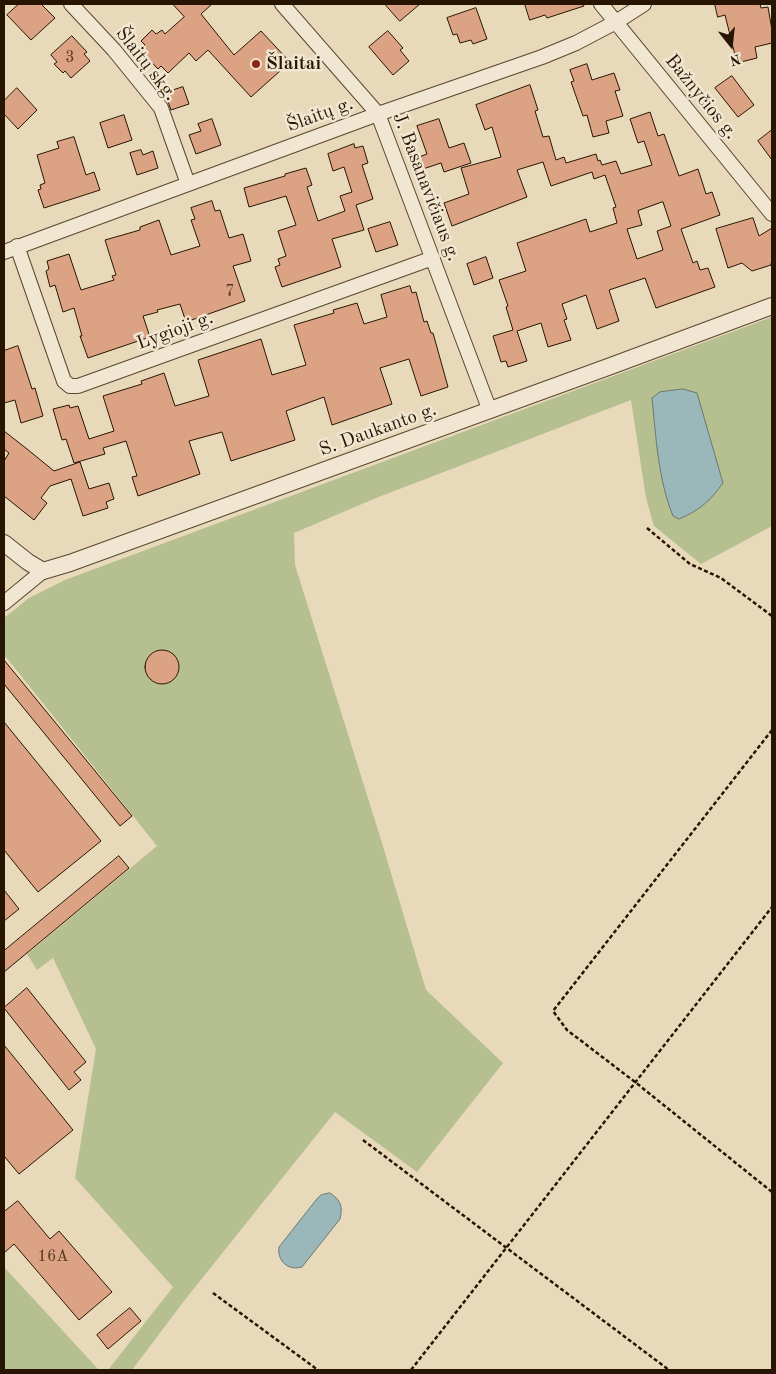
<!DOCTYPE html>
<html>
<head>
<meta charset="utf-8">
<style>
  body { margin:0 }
  #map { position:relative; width:776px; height:1374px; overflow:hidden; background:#e8d9ba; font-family:"Old Standard TT",serif }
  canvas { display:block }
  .frame { position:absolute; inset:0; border:5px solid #281501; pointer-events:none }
  .north { position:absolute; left:706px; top:20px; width:50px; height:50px; -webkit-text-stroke:4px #f0e6d2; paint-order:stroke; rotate:164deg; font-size:14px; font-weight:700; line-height:20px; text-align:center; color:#281501 }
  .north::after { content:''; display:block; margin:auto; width:18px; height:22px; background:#281501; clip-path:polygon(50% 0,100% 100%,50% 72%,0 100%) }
</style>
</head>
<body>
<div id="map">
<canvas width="776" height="1374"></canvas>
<div class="frame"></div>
<div class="north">N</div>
</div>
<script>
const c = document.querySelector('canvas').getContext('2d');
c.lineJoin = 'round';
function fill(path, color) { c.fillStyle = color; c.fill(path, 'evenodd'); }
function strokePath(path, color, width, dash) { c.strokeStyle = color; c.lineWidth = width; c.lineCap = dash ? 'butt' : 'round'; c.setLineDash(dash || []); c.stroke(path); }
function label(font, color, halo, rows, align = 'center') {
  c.font = font + ' "Old Standard TT",serif'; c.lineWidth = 5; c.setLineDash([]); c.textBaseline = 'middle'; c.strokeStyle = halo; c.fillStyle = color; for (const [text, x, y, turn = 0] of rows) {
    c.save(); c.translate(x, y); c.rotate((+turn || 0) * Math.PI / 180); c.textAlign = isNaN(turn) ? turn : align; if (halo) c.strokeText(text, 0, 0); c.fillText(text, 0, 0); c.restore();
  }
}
fill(new Path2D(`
  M772,317V526L701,564L654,526L646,498L631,400L376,498L294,533L295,565L382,843L426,990L503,1063L417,1172L335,1112L184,1301L132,1370H108L173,1287L75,1178L96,1049L53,958L37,970L27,954L157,846L6,657L4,658V618L29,598L65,580Z
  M4,1267L99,1370H4Z`), '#b5bf90');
const water = new Path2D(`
  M683,389L697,393L723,483C710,501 700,510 679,519L673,516C658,479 656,437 652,398L660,392Z
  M330,1193C341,1200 343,1207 340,1219L302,1267C288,1271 277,1261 279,1247L316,1200L321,1195Z`);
fill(water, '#9ab8b9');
strokePath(water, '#6c776f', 1);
const building = new Path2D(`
  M19,4H41L55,18L31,40L7,15Z
  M173,4H212L201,14L234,55L261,31L290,62L251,97L208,50L196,61L189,53L168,73L161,66L158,69L140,50L145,45L141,41L152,30L156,34L162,30L165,34L184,17Z
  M385,4H420L400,21Z
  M525,4H583L584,6L547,18L545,15L530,20Z
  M715,4H760L761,8L768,7L772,30V43L755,47L757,58L737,63L725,15L718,17Z
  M476,8L487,39L473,44L471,40L460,43L457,34L453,35L447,18Z
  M388,31L403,48L400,50L409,61L393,75L369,47Z
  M72,36L87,52L84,54L90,61L71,78L65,71L63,73L54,64L57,62L51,55Z
  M587,64L592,80L614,73L620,90L615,91L623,116L606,121L609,133L593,137L587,115L583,116L571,82L574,81L570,70Z
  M732,76L754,105L738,117L715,88Z
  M530,85L538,110L535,111L543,137L549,136L556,160L564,157L566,163L596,154L598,161L600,160L602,165L616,161L621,174L652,165L644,141L638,143L630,119L650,112L658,136L664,134L679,176L698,169L706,194L712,192L720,215L681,229L693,263L697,261L700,270L708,268L715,287L656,308L645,278L609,290L619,321L597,329L586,295L562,304L567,319L564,320L571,340L548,347L541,323L517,331L527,361L508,367L506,361L501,362L493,336L513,330L506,307L508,306L499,280L526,271L517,243L586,219L590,232L617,223L613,208L616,207L605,175L594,179L592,172L551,186L543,162L517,170L527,197L452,226L444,203L469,194L461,168L501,157L492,127L485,130L476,105ZM663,202L671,226L657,231L663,250L637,259L627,229L642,225L638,211Z
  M183,87L189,104L171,110L165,93Z
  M17,88L37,110L18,129L4,114V101Z
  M124,115L132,140L108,148L100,123Z
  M212,119L221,145L196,154L189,135L201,131L198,124Z
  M439,119L449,148L464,143L471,163L444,172L441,163L423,169L419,157L427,154L417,126Z
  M772,130V160L758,141Z
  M74,137L86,175L94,172L100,190L44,208L38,190L41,189L40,185L45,183L37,155L59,148L57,142Z
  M354,144L355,148L363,146L368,163L362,165L373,199L356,205L364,230L332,239L341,267L282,287L275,267L280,265L278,259L286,256L278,231L296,225L286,196L249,207L244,188L285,176V174L306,168L312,185L307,187L318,221L345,211L340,196L352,192L344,167L333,171L328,154Z
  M141,150L143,155L153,151L158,168L137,175L130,153Z
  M212,201L215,211L220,210L229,238L243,234L251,261L233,266L245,301L186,322L180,304L157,310L158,312L143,316L150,337L88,358L80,336H82L74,308L63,312L55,285L50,287L46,271L49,269L47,261L69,254L81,290L114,280L112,276L116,275L105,240L140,230V227L159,220L171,255L200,246L191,220L195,219L191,208Z
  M753,218L759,236L772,228V258L771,265L752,271L742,263L728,268L716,229Z
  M390,222L398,245L376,252L368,229Z
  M486,257L493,278L474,285L467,264Z
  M410,286L412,293L416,292L424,322L427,321L431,333H433L448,387L421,396L409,359L380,368L392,404L332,425L324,397L286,411L295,440L231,461L222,432L189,441L200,474L138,496L132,477L137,476L126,441L103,448L105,454L74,463L66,439L62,440L53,409L69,405L70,408L78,406L89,439L114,431L103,396L142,384L141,381L164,373L175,406L209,396L198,360L261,339L272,375L306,365L294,325L334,313L333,310L357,303L364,324L387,317L381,295Z
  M18,346L32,389L35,388L43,416L21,423L15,400L4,403V351Z
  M4,431L27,449L54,471L80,462L89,489L109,483L114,499L106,502L108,508L83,516L71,479L50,486L41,498L47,503L34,520L4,496V461L9,453L4,449Z
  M145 667a17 17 0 1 1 34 0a17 17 0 1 1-34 0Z
  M4,660L132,816L120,826L4,684Z
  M4,722L101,841L38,892L4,850Z
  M119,856L129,868L4,972V951Z
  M4,890L19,909L4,921Z
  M27,988L86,1062L74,1072L81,1080L69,1090L4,1008Z
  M4,1045L73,1130L19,1174L4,1156Z
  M18,1201L50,1239L59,1231L112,1292L79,1320L14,1244L4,1253V1212Z
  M130,1308L141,1321L108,1349L97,1335Z`);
fill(building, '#dba383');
strokePath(building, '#281501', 1);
const minor = new Path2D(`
  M71,4L114,50L161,108L188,184
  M282,4L378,114L490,411
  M601,4L772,214
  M17,246L64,381L70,386H78L433,258
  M4,252L378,114L542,57L576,43L616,22L644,4
  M4,603L43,571`);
const tertiary = new Path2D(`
  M4,543L28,562L43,571L70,563L608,367L772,306`);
strokePath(minor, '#58462f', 16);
strokePath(tertiary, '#58462f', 18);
strokePath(new Path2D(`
  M647,528L690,564L721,578L772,616
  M772,730L553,1011L567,1030L635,1082L772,1192
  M363,1140L669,1370
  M213,1293L318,1370
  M411,1370L772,907`), '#281501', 2.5, [4, 2.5]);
strokePath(minor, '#f0e6d2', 14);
strokePath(tertiary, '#f0e6d2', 16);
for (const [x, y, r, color] of [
  [256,64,5,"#8f2418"]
]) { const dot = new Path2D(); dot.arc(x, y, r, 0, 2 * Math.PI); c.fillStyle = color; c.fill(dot); strokePath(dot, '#f0e6d2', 2); }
label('16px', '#553822', null, [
  ["3",70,58],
  ["7",230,292],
  ["16A",53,1257]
]);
label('19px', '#281501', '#f0e6d2', [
  ["Šlaitų skg.",146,64,52],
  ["Bažnyčios g.",701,97,51],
  ["Šlaitų g.",320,115,-20],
  ["J. Basanavičiaus g.",426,187,69],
  ["Lygioji g.",175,331,-20],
  ["S. Daukanto g.",378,430,-20]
]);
label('bold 19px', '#281501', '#f0e6d2', [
  ["Šlaitai",266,64]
], 'left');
</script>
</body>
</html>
